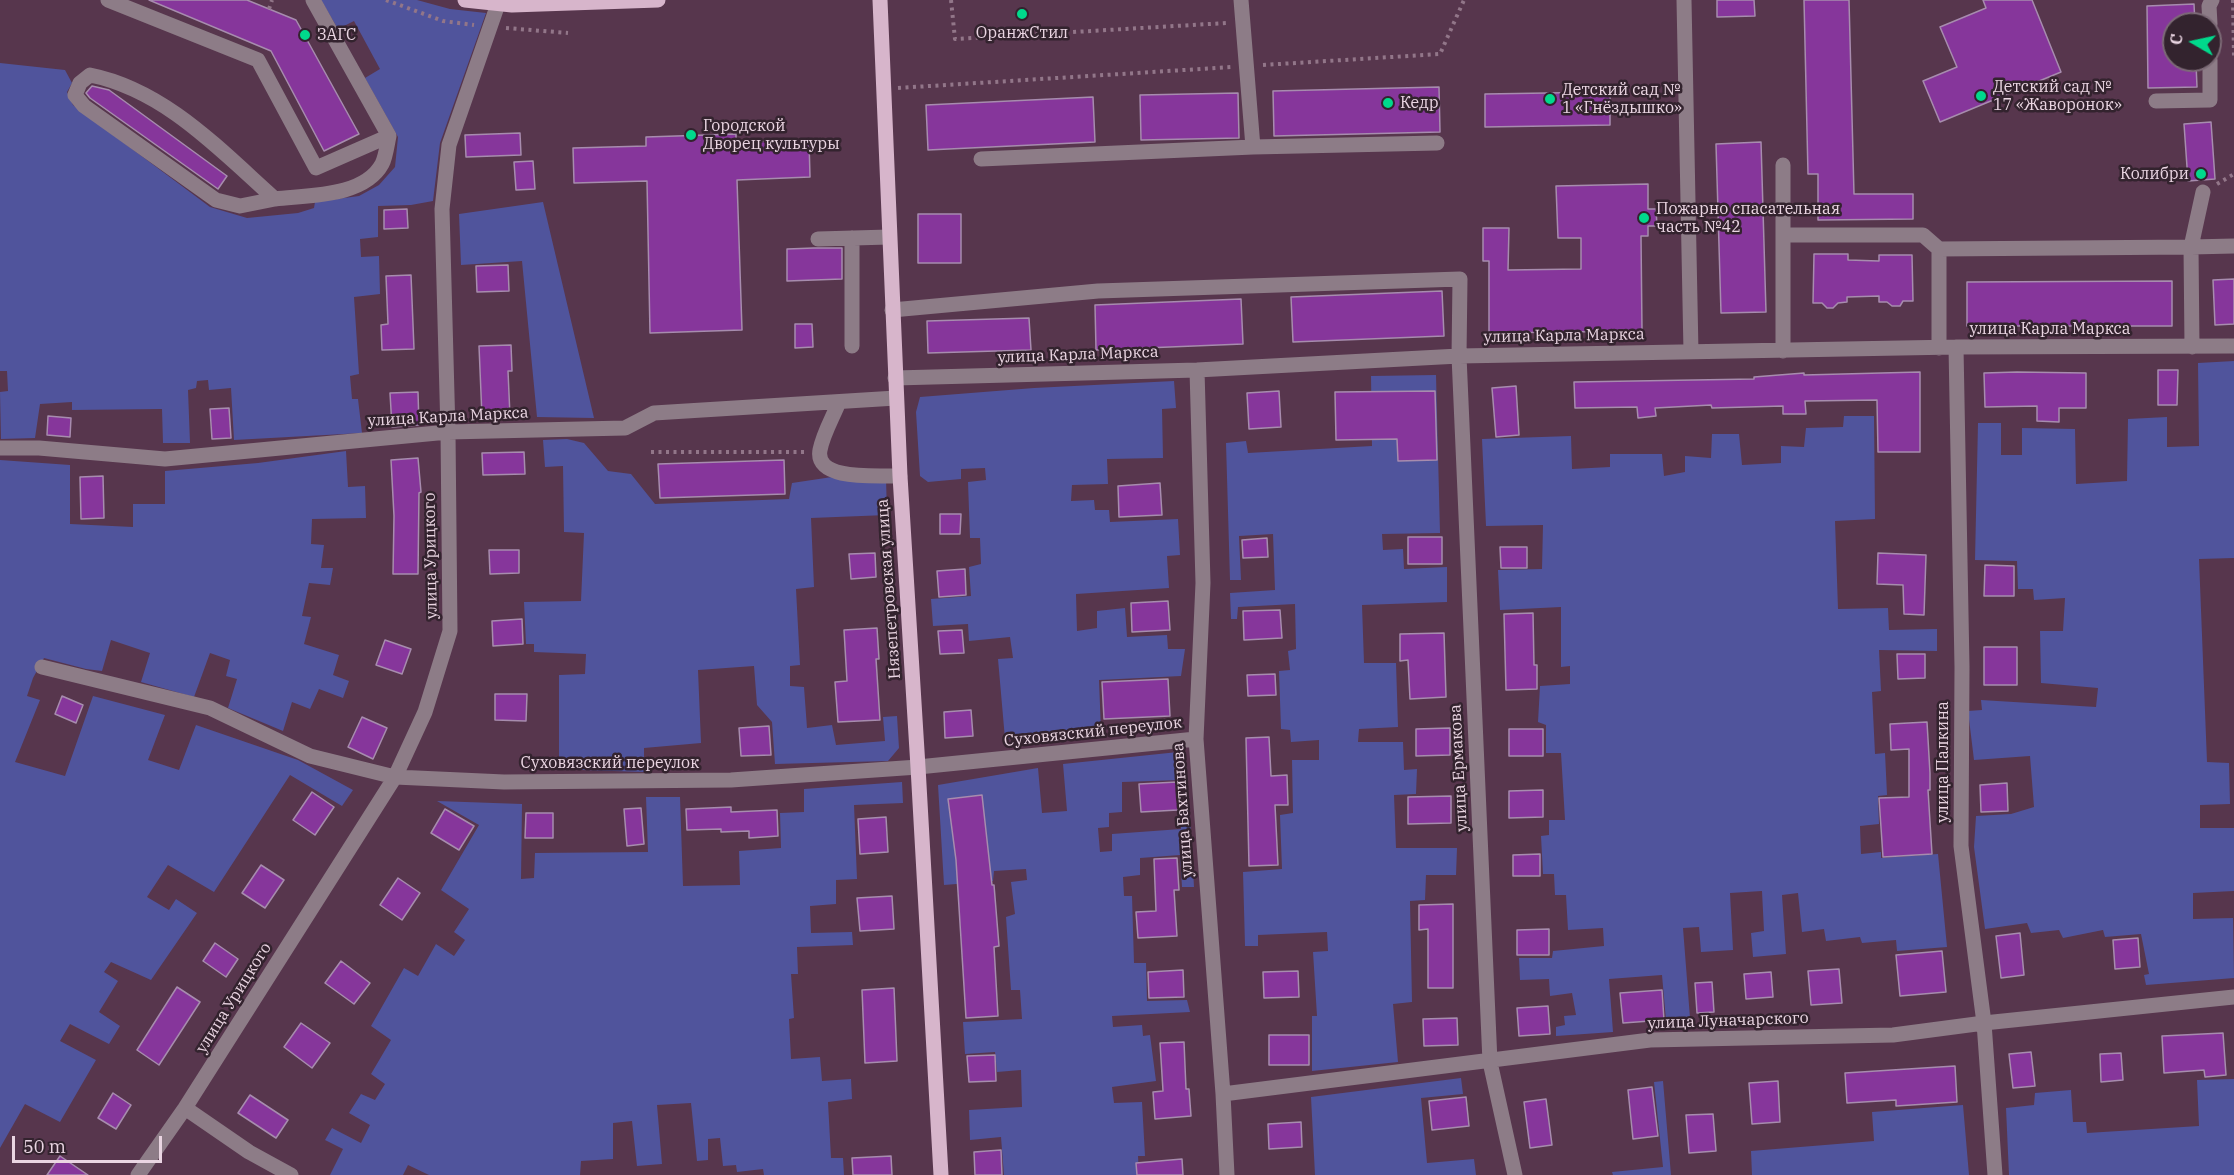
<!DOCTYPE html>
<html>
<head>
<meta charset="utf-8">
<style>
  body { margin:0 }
  #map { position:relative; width:2234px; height:1175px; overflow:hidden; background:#57364d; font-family:"IBM Plex Serif",serif }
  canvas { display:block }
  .north { position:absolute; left:2162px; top:12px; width:60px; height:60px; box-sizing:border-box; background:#33232e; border:2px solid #7c6a76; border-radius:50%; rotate:279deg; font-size:16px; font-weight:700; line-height:24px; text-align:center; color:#ead5e2 }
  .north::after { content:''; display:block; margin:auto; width:21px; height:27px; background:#00d98c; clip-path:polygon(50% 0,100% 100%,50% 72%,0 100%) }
  .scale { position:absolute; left:12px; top:1136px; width:150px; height:27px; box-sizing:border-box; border:3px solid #ead5e2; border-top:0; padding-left:8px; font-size:18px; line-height:21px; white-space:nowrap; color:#ead5e2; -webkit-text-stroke:4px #33232e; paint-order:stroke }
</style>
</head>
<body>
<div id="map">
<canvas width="2234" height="1175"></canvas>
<div class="north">С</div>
<div class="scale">50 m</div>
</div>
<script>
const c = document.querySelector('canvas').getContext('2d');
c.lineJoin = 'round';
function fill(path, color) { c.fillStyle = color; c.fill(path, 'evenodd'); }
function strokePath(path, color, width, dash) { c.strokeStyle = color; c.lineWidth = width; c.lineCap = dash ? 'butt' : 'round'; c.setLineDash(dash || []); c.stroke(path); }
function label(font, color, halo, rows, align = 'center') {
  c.font = font + ' "IBM Plex Serif",serif'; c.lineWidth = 5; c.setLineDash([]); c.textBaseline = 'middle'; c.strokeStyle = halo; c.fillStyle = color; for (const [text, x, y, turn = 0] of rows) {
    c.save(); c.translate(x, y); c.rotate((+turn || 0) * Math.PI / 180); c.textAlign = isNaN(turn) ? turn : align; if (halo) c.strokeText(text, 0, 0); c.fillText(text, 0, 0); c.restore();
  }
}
fill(new Path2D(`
  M321,0H417L450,9L486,13L440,143L433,201L411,205L378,206V237L360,239L361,257L379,256L380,294L354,297L359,374L350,376L352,399H358L362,433L234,440L231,388L209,390L208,380L197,381L196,388L188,390L190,443H163L162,409L72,410V402L40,404L35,438L1,439L0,392L8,391L7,371H0V63L65,70L72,83L67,92L73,105L210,207L247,218L298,213L314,208L315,202L359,196L379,185L395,167L398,137L365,78L380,69L354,21L338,29Z
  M543,202L594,418L537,417L522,261L461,265L459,214Z
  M2234,361V558L2199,559L2207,762L2229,763L2230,804L2200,805V828H2234V891L2193,893V919L2233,918L2234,978L2146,985L2144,975L2149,974L2141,934L2105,937L2103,930L2063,938L2059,930L2031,933L2027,923L1985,929L1974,847L1976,816L2011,814L2034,807L2030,756L1974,760L1968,711L1982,710L1981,700L2096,707L2098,688L2041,683L2040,631H2063L2065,598L2034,600L2033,589H2018L2017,561L1975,560L1978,423H2001V455H2022V428L2075,429L2076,484L2127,481L2128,419L2167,417V447L2199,446L2198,363Z
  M1436,375L1440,533L1382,534L1383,550L1403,549L1404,569L1447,567V602L1362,605L1364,663H1396L1398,727L1359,729L1358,742H1403L1404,770L1417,769L1416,794L1394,795L1396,848H1457L1456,875H1426L1425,900L1410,901L1412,1002L1393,1004L1398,1062L1312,1071V1016H1317L1313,952L1328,951L1327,932L1258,935V946H1245L1243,872L1282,869L1280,815L1293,813L1292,760H1319V740L1291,742L1290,730L1281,729L1279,671L1290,670L1288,651L1296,649L1295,604L1238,607L1237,619H1231L1230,593L1275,590L1273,534L1239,536L1241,580H1230L1226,443L1246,441L1248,453L1372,446L1371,376Z
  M1174,381L1176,408L1162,409L1163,458L1107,459L1108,484L1072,485L1071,501L1094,500L1095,510H1109L1110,522L1178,519L1180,555L1167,556L1169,588L1076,594L1077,631L1097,628V611L1125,608L1127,637L1167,635L1168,649H1185L1181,676L1099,680L1101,731L1005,739L998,659L1013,658L1010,637L969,641L968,624L933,626L931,599L971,596L969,567L981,564L980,538H970L968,482L986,480L985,468L961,469V479L928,482L920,476L916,412L920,397L1034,388Z
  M1844,416H1874L1875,519L1835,521L1838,609L1888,608L1889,630L1937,629V651L1879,650L1881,691L1872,692L1875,754L1885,753L1887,795L1878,796L1879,824L1860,826L1861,854L1881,852V858L1938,854L1947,947L1897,951L1896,940L1862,943L1860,937L1826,941L1824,929L1802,932L1798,893L1782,895L1786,954L1753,957L1751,933L1764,931L1762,891L1730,893L1733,950L1701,952L1699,927L1683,928L1690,1018L1666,1020L1662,975L1609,979L1613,1032L1556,1036V1027L1565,1025L1564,1016L1576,1015L1572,993L1550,996L1549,979L1520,980L1519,958H1552L1553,951L1604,946L1603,928L1568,930L1566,895H1555L1554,874H1543L1541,836L1549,835V820H1565L1561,753H1546V725L1538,722L1540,686L1570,684V666L1561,667V607L1500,610L1498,570L1542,569L1543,525L1486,526L1482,439L1571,436L1572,469L1610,467V454H1662L1664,476L1685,472V456L1711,458L1712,434H1739L1742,465L1781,463V446L1804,447L1806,428L1843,427Z
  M567,439L584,443L608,471L631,474L655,504L789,499L792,483L832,477L886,478L887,515L811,518L814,587L796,589L800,665L790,666V686L804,687L807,728L832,725L836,745L885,741L883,717L897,716L899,748L888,761L775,764L772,722L757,705L754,666L698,670L701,743L644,748V772L553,769L552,759H559V675L585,674L586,654L534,652V644H526L524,602L581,601L584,533L564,532L563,466L545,467L543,440Z
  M346,451L348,487L365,486L366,518L312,519L311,544L324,545L321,568H333L330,585L309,583L302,616L311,617L304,644L339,655L333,675L349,681L343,698L319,689L310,709L292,702L283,731L228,708L237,679L226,676L230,660L210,653L194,697L141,682L150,653L111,640L102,671L86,669L44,658L33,678L27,696L40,700L15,762L65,776L93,696L165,715L148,760L179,770L196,725L298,760L353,790L342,806L290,775L214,892L168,865L147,897L169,910L176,899L197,913L151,980L111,962L104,972L118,981L99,1012L120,1026L109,1044L70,1024L60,1041L96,1060L60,1122L25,1104L0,1148V460L70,465V524L133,527V504H165V471L258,463Z
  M1178,752L1180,780L1122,782V812L1109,813V827L1098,828L1100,852L1112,851V834L1181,829V816L1190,817L1194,887H1182L1180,855L1140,858V875L1123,877L1124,896H1132L1134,963H1146L1147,1001L1187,1000L1190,1012L1112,1016L1113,1027L1142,1025L1143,1036L1150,1035L1156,1081L1112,1087L1114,1103L1142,1102L1145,1156H1138L1139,1175H1004L1001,1137L970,1140L969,1110L1022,1107L1021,1070L997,1072L995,1052L965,1054L963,1022L1022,1019L1020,990H1011L1006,917L1015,914L1011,882L1027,880L1026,869L994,871L993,881L944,885L938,785L1038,768L1042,813L1067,811L1063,764Z
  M902,782L903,803L854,805L857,879L836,880V904L810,906L811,933L852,932L853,945L797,947L798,974H791L794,1018L789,1019L791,1059L820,1057L822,1081L851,1079L852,1099L828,1102L831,1158H843L844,1175H764L763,1169L737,1172L736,1165L723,1166L720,1138L708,1139V1160L697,1161L691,1103L657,1105L662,1164L637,1166L632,1121L613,1123V1159L581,1161L580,1175H429L408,1165L403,1175H330L343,1149L325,1140L332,1128L361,1143L370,1125L349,1113L361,1094L375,1100L385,1084L371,1074L391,1040L371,1026L404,968L418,976L436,944L454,956L465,940L454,932L469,909L441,890L479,825L437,801L522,804L521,879L534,878L535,853L648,852L646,797H680L683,886L740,885L739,851L781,848L780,813L804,812V789Z
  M1461,1078L1463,1094L1421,1098L1427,1163L1474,1159L1476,1175H1315L1311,1097Z
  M2234,1079V1175H2009L2006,1108L2034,1105L2035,1093L2071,1090L2073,1122H2086L2087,1133L2199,1126L2197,1080Z
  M1663,1081L1671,1175H1613L1612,1172L1663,1167L1654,1082Z
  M1963,1105L1969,1175H1752L1751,1151L1874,1141L1872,1112Z`), '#50549c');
const building = new Path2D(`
  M149,0H247L296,20L359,134L324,151L271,51Z
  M1717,0H1754L1755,16L1717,17Z
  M1804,0H1849L1854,194H1913V219L1818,220V174H1808Z
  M1983,0H2032L2061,72L1940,122L1923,81L1957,67L1940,27L1986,8Z
  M2194,4L2195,24H2174V60H2189V63H2196L2197,87L2148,88L2147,6Z
  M92,86L109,90L227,176L218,189L90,98L86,93Z
  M1439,87L1440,132L1274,136L1273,91Z
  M1610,92V125L1485,127V94Z
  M1238,93L1239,138L1141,140L1140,95Z
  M1093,97L1095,142L928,150L926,105Z
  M2211,122L2215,179L2188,181L2184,124Z
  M520,133L521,155L466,157L465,135Z
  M736,134V142L809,140L810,177L737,180L742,330L650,333L647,181L574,183L573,148L646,146V137Z
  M1761,142L1766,312L1721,313L1716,144Z
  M533,161L535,189L516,190L514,162Z
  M1648,184V209H1656L1657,226H1648V236H1641L1642,331L1489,333V261H1483V228H1509L1508,270L1581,269V238H1558L1556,186Z
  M407,209L408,228L384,229V210Z
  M918,214H961V263H918Z
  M814,248H842V279L787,281V249Z
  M1814,254H1848V260L1879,261V255H1912L1913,301H1903L1900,306H1892L1887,302H1879V296L1847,297V302L1838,303L1833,308H1827L1822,303H1813Z
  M508,265L509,291L477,292L476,266Z
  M411,275L414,349L382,350L381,325L388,324L386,276Z
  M2234,279V324L2215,325L2213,280Z
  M2172,281V326H1967V282Z
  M1442,291L1444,336L1293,342L1291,297Z
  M1241,299L1243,344L1096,350L1095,305Z
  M1029,318L1031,350L928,353L927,321Z
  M795,324H812L813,347L795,348Z
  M511,345L512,371H508L510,416L482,417L479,346Z
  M2158,370H2178L2177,405H2158Z
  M1920,372V452H1878L1877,400L1805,401L1806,414H1783V406L1712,408L1711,405L1655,408L1656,416L1638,418L1637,407L1575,408L1574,382L1754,379V377L1804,373V375Z
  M2017,372L2086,373V408H2059V422L2037,421V406L1985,407L1984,373Z
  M1516,386L1519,435L1496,437L1492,388Z
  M1279,391L1281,427L1249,429L1247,393Z
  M1435,391L1437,460L1398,461L1397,439L1336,440L1335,392Z
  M418,392L419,425L392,427L390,393Z
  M229,408L231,438L212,439L210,409Z
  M48,416L71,418L70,437L47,435Z
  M524,452L525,474L483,475L482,453Z
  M418,458L421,492L419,493L418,574H393L394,516L391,460Z
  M784,460L785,494L660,498L658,464Z
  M103,476L104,518L81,519L80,477Z
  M1160,483L1162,515L1119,517L1118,486Z
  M940,514H961L960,534H940Z
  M1408,537H1442V564H1408Z
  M1267,538L1268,557L1243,558L1242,540Z
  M1500,547H1527V568H1501Z
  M489,550H519V573L490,574Z
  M875,553L876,577L851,579L849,554Z
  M1878,553L1926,555L1924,615L1904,614L1903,585L1877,584Z
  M1985,565L2014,566V596H1984Z
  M965,569L966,595L939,597L937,571Z
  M1168,601L1170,630L1132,632L1131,603Z
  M1280,610L1282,638L1244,640L1243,611Z
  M1533,613L1534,665H1537V689L1506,690L1504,614Z
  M522,619L523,644L493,646L492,621Z
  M877,628L879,659H876L880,720L838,722L835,682L847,681L844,630Z
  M962,630L964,653L940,654L938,631Z
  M1444,633L1446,697L1410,699L1408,660L1400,661V634Z
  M385,640L411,649L402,674L376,665Z
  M1984,647H2017V685H1984Z
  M1897,654H1925V678L1898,679Z
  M1275,674L1276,695L1248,696L1247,675Z
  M1168,679L1170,716L1104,719L1102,682Z
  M495,694H527L526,721L495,720Z
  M62,696L83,705L76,723L55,714Z
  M971,710L973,736L945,738L944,712Z
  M362,717L387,728L373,759L348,747Z
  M1927,722L1930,773V790H1928L1932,854L1883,857L1879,798L1909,797V749L1891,750L1890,724Z
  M769,726L771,755L741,756L739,728Z
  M1450,728V755L1416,756V729Z
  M1509,729H1543V756H1509Z
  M1269,737L1271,776L1287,775L1288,805H1275L1278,865L1249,866L1246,738Z
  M1177,782L1178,810L1141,812L1139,784Z
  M2007,783L2008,811L1981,812L1980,785Z
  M1543,790V817L1509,818V791Z
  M312,792L334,807L315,835L293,820Z
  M982,795L992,885H994L999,946L994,947L998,1016L966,1018L956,860L948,799Z
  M1451,796V823L1408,824V797Z
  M731,807V812L777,810L778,836L749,838V831L721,832V829L687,830L686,809Z
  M641,808L644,844L627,846L624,809Z
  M445,809L474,826L459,850L431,833Z
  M526,813H553V838H525Z
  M886,817L888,852L860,854L858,819Z
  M1540,854V876H1513V855Z
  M1177,858L1179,890H1174L1177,936L1138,938L1136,912L1156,911L1154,859Z
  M261,865L284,880L265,908L242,893Z
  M398,878L420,893L402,920L380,905Z
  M892,896L894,929L860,931L857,898Z
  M1453,904V988H1428V929L1419,930V905Z
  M1549,929V955H1517V930Z
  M2020,933L2024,975L2001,978L1996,936Z
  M2138,938L2140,967L2115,969L2113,940Z
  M215,943L238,959L226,977L203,961Z
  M1942,951L1946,992L1900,996L1896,955Z
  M341,961L370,983L354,1004L325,983Z
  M1839,969L1842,1003L1811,1005L1808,971Z
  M1183,970L1184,997L1149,998L1148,972Z
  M1298,971L1299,997L1264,998L1263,972Z
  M1771,972L1773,997L1746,999L1744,974Z
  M1712,982L1714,1012L1697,1013L1695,983Z
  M177,987L200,1002L159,1065L137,1050Z
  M894,988L897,1061L865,1063L862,990Z
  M1662,990L1664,1020L1623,1023L1620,993Z
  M1548,1006L1550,1034L1519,1036L1517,1008Z
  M1457,1018L1458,1045L1424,1046L1423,1019Z
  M301,1023L330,1043L312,1068L284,1047Z
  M2223,1033L2226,1075L2205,1077L2204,1070L2164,1073L2162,1036Z
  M1269,1035H1309V1065H1269Z
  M1184,1042L1186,1089H1189L1191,1116L1155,1119L1153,1092L1163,1091L1160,1043Z
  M2031,1052L2035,1086L2013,1088L2009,1054Z
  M2121,1053L2123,1080L2101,1082L2100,1054Z
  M995,1055L996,1081L969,1082L967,1056Z
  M1955,1066L1957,1102L1896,1106V1100L1847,1103L1845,1073Z
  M1778,1081L1780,1122L1752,1124L1749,1083Z
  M1652,1087L1658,1136L1633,1139L1628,1090Z
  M113,1093L131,1105L116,1129L98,1118Z
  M250,1095L288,1120L276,1138L238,1113Z
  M1466,1097L1469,1126L1432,1130L1429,1101Z
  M1546,1099L1552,1145L1530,1148L1524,1102Z
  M1713,1114L1716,1151L1689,1153L1686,1115Z
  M1301,1122L1302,1147L1269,1149L1268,1124Z
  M1001,1150L1002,1175H975L974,1152Z
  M60,1156L88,1175H47Z
  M891,1156L892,1175H853L852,1158Z
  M1182,1159L1183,1175H1137L1136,1163Z`);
fill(building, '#86369b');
strokePath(building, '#a78cae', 1.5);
strokePath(new Path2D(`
  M386,0L443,21L474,25
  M951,0L955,39L1226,23
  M2233,0L2234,57
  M269,9L272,0
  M506,28L568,33
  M1263,65L1440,54L1464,0
  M898,88L1232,67
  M2217,184L2234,174
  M651,452H804`), '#927689', 4, [3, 4.5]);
strokePath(new Path2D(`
  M108,0L258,60L316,168L389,136L313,0
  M1684,0L1691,352
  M2210,24L2209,6L2212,0
  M2156,101L2210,100V60
  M1253,147L1437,143
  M981,159L1253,147L1241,0
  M275,199L240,206L216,200L84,106L75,95L80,83L90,75C165,90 220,150 275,199C309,195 364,197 382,164C386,156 387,145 389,136
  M1783,235V165
  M852,238V346
  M818,239L889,237
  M892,310L1098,291L1460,279L1459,356L1490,1062L1515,1175
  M1956,347L1962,667L1961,846L1984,1023L1995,1175
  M2192,347L2191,247L2234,246
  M1939,348V249L2191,247L2203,192
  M1783,351V235H1923L1939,249
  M1197,370L1203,583L1196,739L1223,1094L1227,1175
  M895,378L1197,370L1459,356L1956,347L2234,346
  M839,402C833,417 823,434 820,450C814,482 880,475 900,476
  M0,448H39L165,459L448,432L625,428L654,413L896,398
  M42,667L210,708L310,756L395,777L504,782L731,780L918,767L1196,739
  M1223,1094L1650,1040L1893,1035L1984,1023L2234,997
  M185,1108L249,1152L291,1175
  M138,1175L185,1108L395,777L425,712L450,631L448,432L442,209L449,145L498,4`), '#8d7c87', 15);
strokePath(new Path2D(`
  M465,0L512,5L658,0
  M880,0L900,476L918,767L941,1175`), '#d7b5cb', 15);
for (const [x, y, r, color] of [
  [1022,14,6,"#00d98c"],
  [305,35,6,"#00d98c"],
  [1981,96,6,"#00d98c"],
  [1550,99,6,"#00d98c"],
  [1388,103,6,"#00d98c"],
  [691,135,6,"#00d98c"],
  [2201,174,6,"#00d98c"],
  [1644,218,6,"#00d98c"]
]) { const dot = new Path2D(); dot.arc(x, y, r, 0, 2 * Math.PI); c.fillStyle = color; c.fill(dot); strokePath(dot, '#33232e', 2); }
label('16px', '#ead5e2', '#33232e', [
  ["ОранжСтил",1022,33,"center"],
  ["ЗАГС",317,35],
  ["Детский сад №",1993,87],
  ["17 «Жаворонок»",1993,105],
  ["Детский сад №",1562,90],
  ["1 «Гнёздышко»",1562,108],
  ["Кедр",1400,103],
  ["Городской",703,126],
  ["Дворец культуры",703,144],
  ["Колибри",2189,174,"right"],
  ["Пожарно спасательная",1656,209],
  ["часть №42",1656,227]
], 'left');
label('16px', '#ead5e2', '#33232e', [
  ["улица Карла Маркса",2050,329],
  ["улица Карла Маркса",1564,336,-1],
  ["улица Карла Маркса",1078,355,-2],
  ["улица Карла Маркса",448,417,-3],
  ["улица Урицкого",431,556,-91],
  ["Нязепетровская улица",889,589,-94],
  ["Суховязский переулок",1093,732,-6],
  ["улица Палкина",1943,762,-90],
  ["Суховязский переулок",610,763],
  ["улица Ермакова",1459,768,-93],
  ["улица Бахтинова",1183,810,-94],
  ["улица Урицкого",234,998,-58],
  ["улица Луначарского",1728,1021,-2]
]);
</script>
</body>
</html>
